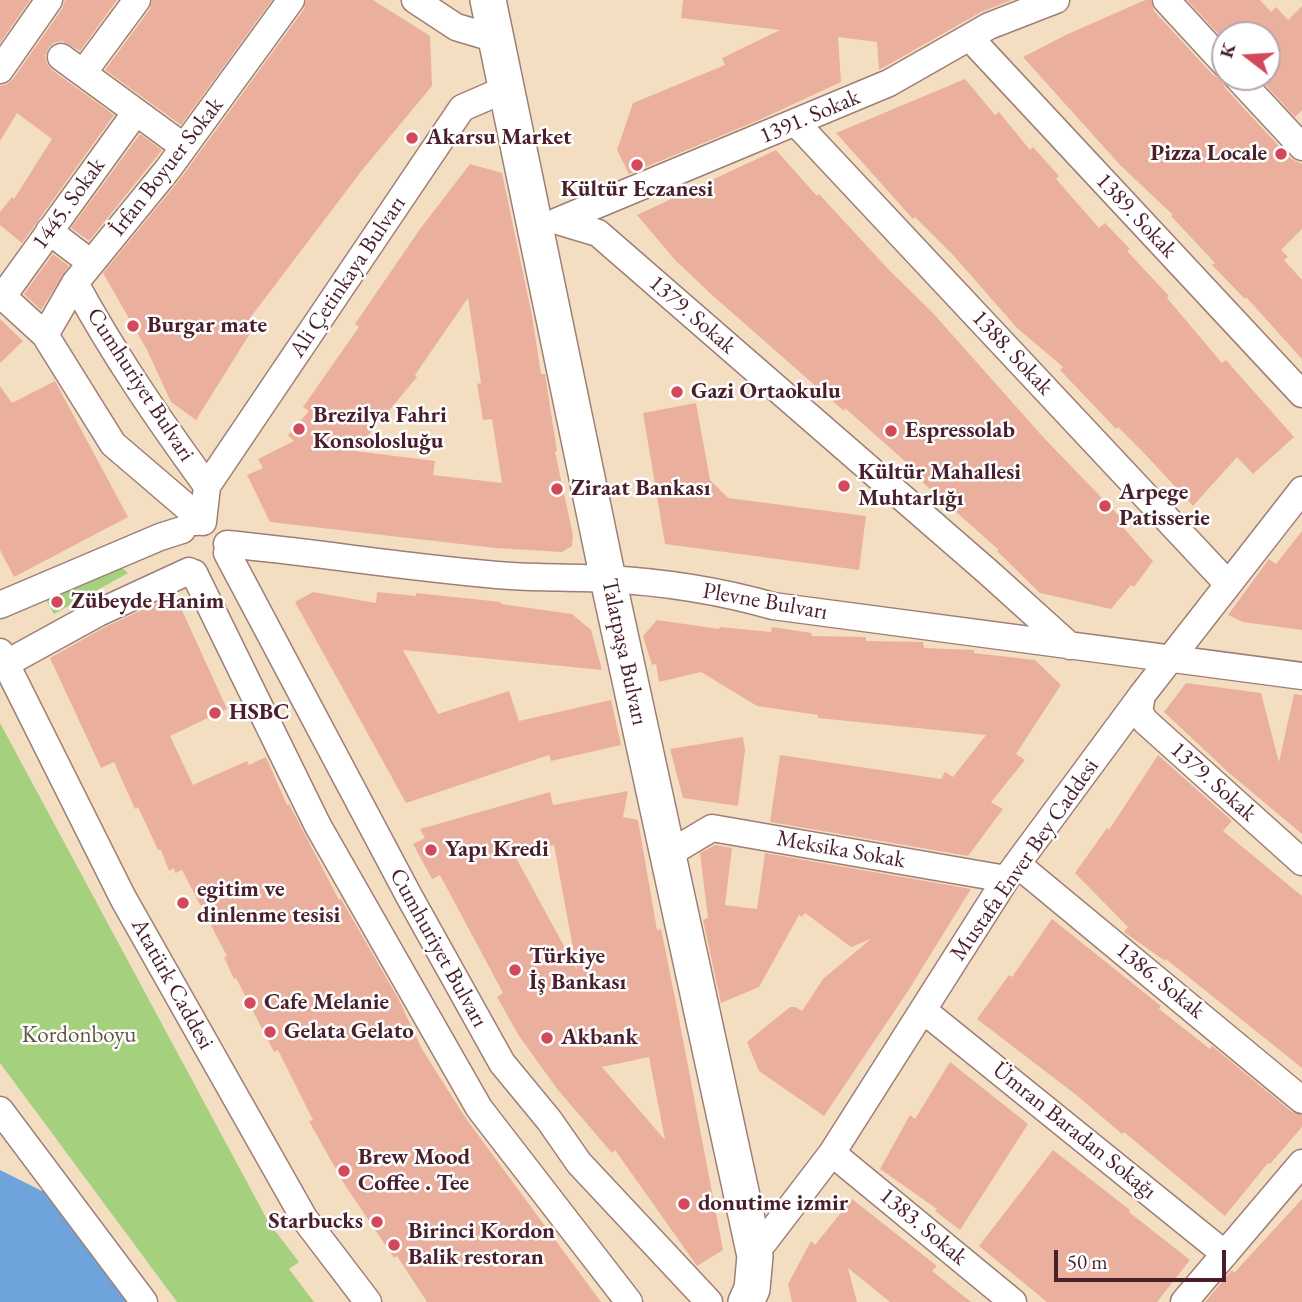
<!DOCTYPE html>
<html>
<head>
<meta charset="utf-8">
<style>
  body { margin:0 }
  #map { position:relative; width:1302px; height:1302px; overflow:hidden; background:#f4dec1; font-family:"EB Garamond",serif }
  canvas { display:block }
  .north { position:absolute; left:1211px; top:21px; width:70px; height:70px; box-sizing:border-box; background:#fff; border:2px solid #b7a5aa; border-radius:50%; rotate:287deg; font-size:19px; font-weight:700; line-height:28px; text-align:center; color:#4a1f2b }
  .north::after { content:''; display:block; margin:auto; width:24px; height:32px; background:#d1495b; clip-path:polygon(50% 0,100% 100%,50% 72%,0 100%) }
  .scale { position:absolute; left:1054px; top:1250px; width:172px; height:32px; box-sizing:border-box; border:4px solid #4a1f2b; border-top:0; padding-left:9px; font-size:21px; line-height:24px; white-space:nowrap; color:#4a1f2b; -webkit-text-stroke:5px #fff; paint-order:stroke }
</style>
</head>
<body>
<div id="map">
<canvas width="1302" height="1302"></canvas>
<div class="north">K</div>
<div class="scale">50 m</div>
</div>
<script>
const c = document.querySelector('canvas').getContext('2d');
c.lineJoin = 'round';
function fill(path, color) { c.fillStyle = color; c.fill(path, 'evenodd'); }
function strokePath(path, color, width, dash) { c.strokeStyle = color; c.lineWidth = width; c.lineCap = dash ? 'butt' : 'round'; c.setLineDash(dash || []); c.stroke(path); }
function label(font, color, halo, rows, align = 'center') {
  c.font = font + ' "EB Garamond",serif'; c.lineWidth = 5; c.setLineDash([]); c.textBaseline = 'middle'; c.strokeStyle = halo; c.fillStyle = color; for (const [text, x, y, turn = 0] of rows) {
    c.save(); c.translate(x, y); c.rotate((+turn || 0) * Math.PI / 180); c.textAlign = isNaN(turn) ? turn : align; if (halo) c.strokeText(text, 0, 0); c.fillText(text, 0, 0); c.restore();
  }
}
fill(new Path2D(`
  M120,566L128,573L54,614L45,598Z
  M0,723L269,1223L299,1262L289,1269L314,1302H177L0,1063Z`), '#a5d07d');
fill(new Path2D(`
  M0,1170L66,1203L136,1302H0Z`), '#6fa3db');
fill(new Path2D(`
  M0,0H30L0,43Z
  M65,0H117L80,51L62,41L54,43L49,47L45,56L47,64L52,70L114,115L22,243L0,225V212L12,197L14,199L52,139L17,113L0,141V86L7,84L13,79L62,9Z
  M152,0H272L181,125L105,70L150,9Z
  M306,0H373L430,36L432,86L363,169L250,318L254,327L196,420L171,402L147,350L103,273L181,178L304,9Z
  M683,0H1012L981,12L879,70L877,42L838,37L841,82L759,120L629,174L617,150L633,103L725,65L722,58L780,30L681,18Z
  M1145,0H1151L1154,11L1213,75L1222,79L1225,88L1290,158L1302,164V229L1281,250L1288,257L1284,260L1302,280V359L1246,297L1245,299L1212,265L1215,263L1171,216L1173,215L1120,165L1023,57L1068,34Z
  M1187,0H1260L1271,12L1276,7L1288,20L1302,6V110L1295,117L1258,77H1267V35H1225L1222,38Z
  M965,79L995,115L999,112L1030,150L1033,147L1059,176L1056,179L1099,228L1105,223L1130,249L1127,251L1169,296L1167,298L1222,363L1226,360L1294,437L1253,474L1237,457L1193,506L1143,452L1118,427L1116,429L1060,370L1063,367L1017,328L953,255L915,217L913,219L836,133Z
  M140,134L162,150L89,241L71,228Z
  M776,150L817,196L819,194L890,271L932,312L1044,438L1124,521L1120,524L1153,561L1134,587L1131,585L1111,609L1040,593L997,551L999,550L904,466L907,463L845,408L844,411L712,295L676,261L637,215Z
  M470,164L502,173L532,316L541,374H545L557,451L555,452L573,535L572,546L562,552L495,548L270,522L247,475L263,468L258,459L294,441L288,435L309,411L303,407L359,327L355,324L420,229ZM468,298L481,383L477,384L483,420L492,419L502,483L433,475L435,461L355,451L417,377L415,375Z
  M53,254L69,266L41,310L24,294Z
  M0,319L23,341L0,363Z
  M55,381L128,517L14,577L0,550V386L12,403Z
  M696,403L710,480L728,498L866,516L859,570L665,544L643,413Z
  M1302,531V630L1243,622L1228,615L1269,559L1276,564Z
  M313,592L376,603L377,592L416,596V593L501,602V604L572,614L591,630L602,670L403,650L438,714L509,691L519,721L611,700L621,745L551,761L549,755L406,803L295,602Z
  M175,595L227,709L170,736L193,785L247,761L249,765L266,757L287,805L289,804L339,900L341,899L399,1000L422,1049L444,1084L467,1120L601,1302H427L397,1256L394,1258L343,1182L309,1121L313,1120L278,1050L274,1052L236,978L234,979L224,957L227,956L182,870L175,873L174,868L169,871L161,850H158L138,807L135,809L114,762L101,768L50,658L105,627Z
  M657,620L719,629L720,627L771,632L772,627L812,633L811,636L866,637V641L923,642L924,648L974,650V653L1035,660L1061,685L1016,754L1025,760L991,802L1003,809L968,856L770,822L780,755L941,779L945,772L953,777L986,735L818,718V715L757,706L701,672L659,682L656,664L652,665L643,636Z
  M1186,683L1261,693L1279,762L1294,694L1302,695V834L1229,773L1164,712Z
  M743,737L745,750L738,806L683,798L670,749Z
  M1158,755L1232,821L1223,831L1302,896V1068L1166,959L1165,961L1124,932L1128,927L1075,873L1107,828L1109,830Z
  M628,791L623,817L638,820L657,930L661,929L676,1003L723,1250L697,1266L615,1150L612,1153L558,1090L519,1036L497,997L503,993L440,875L432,879L413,844L425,838L420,829L550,792L553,805ZM554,845L577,970L515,856ZM649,1057L665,1140L602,1067Z
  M715,845L732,848L725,905L757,909L765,853L971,889L908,991L824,1116L759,1071L747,1042L790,1007H795L802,1011L823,979L871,939L851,947L805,913L802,917L799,915L759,987L721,1003L703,920L708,918L700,853Z
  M1052,919L1161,1006L1159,1009L1210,1049L1212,1046L1292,1112L1302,1115V1127L1270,1164L1268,1163L1225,1216L1124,1132L1122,1134L1075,1094L977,1019L1009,975L1012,977Z
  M950,1062L1028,1124L960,1230L935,1211L937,1209L880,1169L910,1115L915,1119Z
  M1053,1150L1130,1210L1129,1212L1190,1260L1157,1302H1047L979,1246Z
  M852,1199L937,1266L932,1271L971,1302H890L848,1268L857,1302H792L788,1284L811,1241L815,1245Z
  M1302,1199V1302H1205L1232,1270L1234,1273Z`), '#eab09d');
const minor = new Path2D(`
  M415,0L456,27L496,39
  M1166,0L1225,64
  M970,38L1302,394
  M61,57L184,147
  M0,70L49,0
  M83,73L137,0
  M1237,77L1302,147
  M796,123L1228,584
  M558,221L598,233L988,572L1070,646
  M558,221L889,83L989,26L1056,0
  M49,231L91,263
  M75,283C114,355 159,420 207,486
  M0,294L45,335L113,444L189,509L196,522
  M3,296L136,112
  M45,335L75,283L168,169L291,0
  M203,522L207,486L462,108L506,89
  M227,544C322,553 416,569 511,576C543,578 575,577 607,579C663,582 720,591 773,606L1302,676
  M227,553L409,896L502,1063L549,1120L579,1163L709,1302
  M194,573L318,826L479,1108L629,1302
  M0,605L160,537L182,530
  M0,652L123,898L304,1218L368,1302
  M7,663L98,613L189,571
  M1142,695L1139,711L1145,721L1302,862
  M680,847L712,828L1006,879
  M1017,864L1302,1100
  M923,1010L1225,1254
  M0,1110L144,1302
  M832,1153L1013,1302
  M764,1242L832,1153L1006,879L1142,695L1302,490
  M1184,1302L1302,1163`);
const major = new Path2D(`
  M488,0L608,579L755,1256L752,1289L746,1302`);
strokePath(minor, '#9f7e76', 29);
strokePath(major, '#9f7e76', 38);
strokePath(minor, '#fff', 26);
strokePath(major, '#fff', 35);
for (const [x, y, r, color] of [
  [412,138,7,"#d1495b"],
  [1281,154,7,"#d1495b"],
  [637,165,7,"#d1495b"],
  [133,326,7,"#d1495b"],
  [677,392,7,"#d1495b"],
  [299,429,7,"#d1495b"],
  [891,431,7,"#d1495b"],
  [844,486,7,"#d1495b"],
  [557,489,7,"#d1495b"],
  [1105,506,7,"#d1495b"],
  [57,602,7,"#d1495b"],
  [215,713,7,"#d1495b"],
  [431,850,7,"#d1495b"],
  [183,903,7,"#d1495b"],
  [515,970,7,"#d1495b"],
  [250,1003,7,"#d1495b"],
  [270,1032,7,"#d1495b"],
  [547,1038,7,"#d1495b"],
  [344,1171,7,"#d1495b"],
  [684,1204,7,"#d1495b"],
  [377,1222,7,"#d1495b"],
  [394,1245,7,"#d1495b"]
]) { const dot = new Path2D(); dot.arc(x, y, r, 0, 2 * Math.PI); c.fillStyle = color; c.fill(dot); strokePath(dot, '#fff', 2.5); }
label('23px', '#4a1f2b', '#fff', [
  ["1391. Sokak",810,117,-23],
  ["İrfan Boyuer Sokak",167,167,-52],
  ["1445. Sokak",69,204,-54],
  ["1389. Sokak",1136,216,47],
  ["Ali Çetinkaya Bulvarı",348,277,-56],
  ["1379. Sokak",692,315,41],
  ["1388. Sokak",1012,353,47],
  ["Cumhuriyet Bulvari",140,385,57],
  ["Plevne Bulvarı",765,602,10],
  ["Talatpaşa Bulvarı",624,652,78],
  ["1379. Sokak",1213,782,42],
  ["Meksika Sokak",841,850,10],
  ["Mustafa Enver Bey Caddesi",1025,860,-55],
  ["Cumhuriyet Bulvarı",438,948,61],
  ["1386. Sokak",1160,981,39],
  ["Atatürk Caddesi",172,984,61],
  ["Ümran Baradan Sokağı",1074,1131,39],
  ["1383. Sokak",923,1227,40]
]);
label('bold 23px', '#4a1f2b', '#fff', [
  ["Akarsu Market",426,138],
  ["Pizza Locale",1267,154,"right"],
  ["Kültür Eczanesi",637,190,"center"],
  ["Burgar mate",147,326],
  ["Gazi Ortaokulu",691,392],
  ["Brezilya Fahri",313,416],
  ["Konsolosluğu",313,442],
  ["Espressolab",905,431],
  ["Kültür Mahallesi",858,473],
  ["Muhtarlığı",858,499],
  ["Ziraat Bankası",571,489],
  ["Arpege",1119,493],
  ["Patisserie",1119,519],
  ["Zübeyde Hanim",71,602],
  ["HSBC",229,713],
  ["Yapı Kredi",445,850],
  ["egitim ve",197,890],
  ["dinlenme tesisi",197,916],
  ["Türkiye",529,957],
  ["İş Bankası",529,983],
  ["Cafe Melanie",264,1003],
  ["Gelata Gelato",284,1032],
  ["Akbank",561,1038],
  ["Brew Mood",358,1158],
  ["Coffee . Tee",358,1184],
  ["donutime izmir",698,1204],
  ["Starbucks",363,1222,"right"],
  ["Birinci Kordon",408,1232],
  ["Balik restoran",408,1258]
], 'left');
label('23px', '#655444', '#fff', [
  ["Kordonboyu",79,1036]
]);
</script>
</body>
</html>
